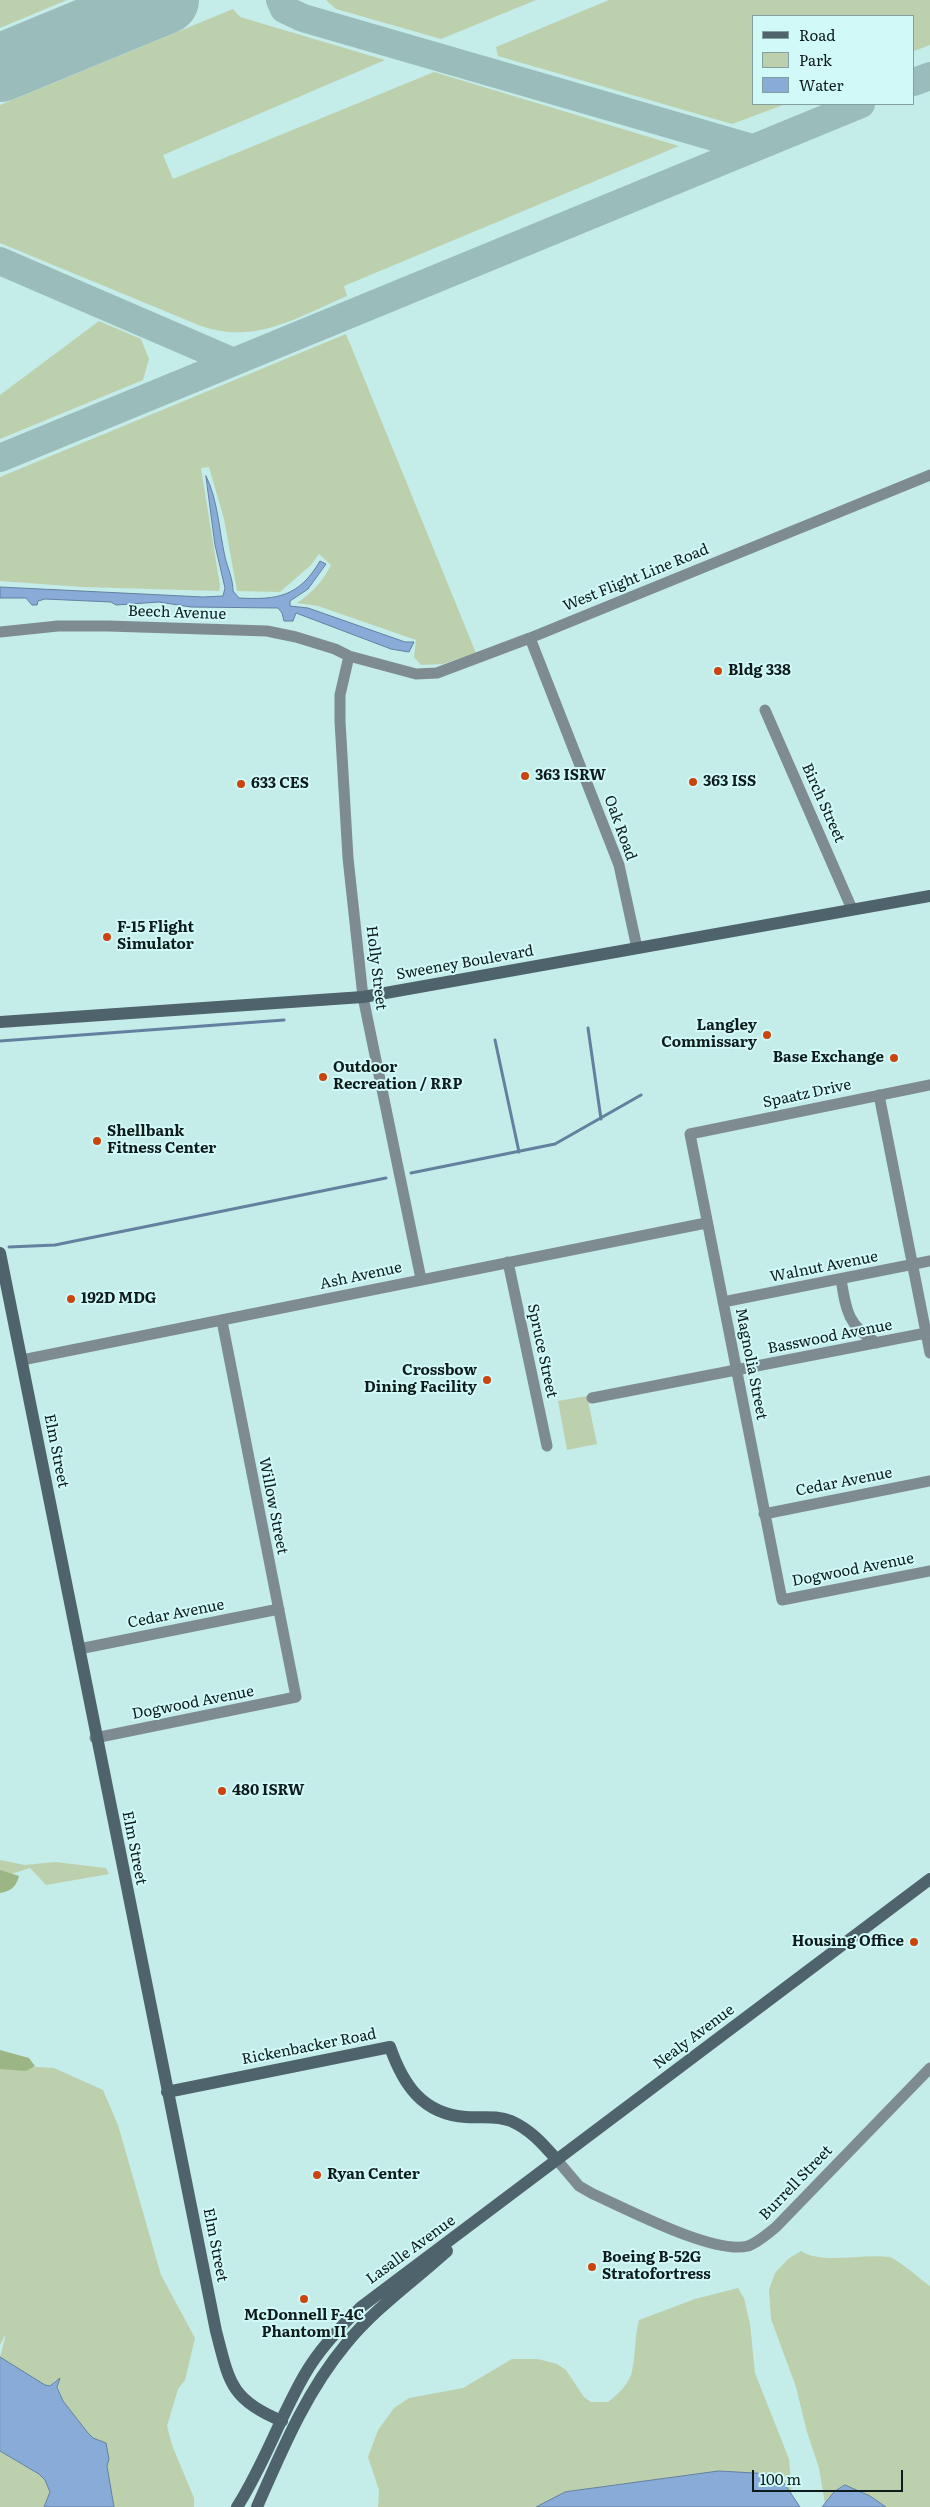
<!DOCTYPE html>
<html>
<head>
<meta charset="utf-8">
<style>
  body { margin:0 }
  #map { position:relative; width:930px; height:2507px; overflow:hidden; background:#c4ece9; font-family:Literata,serif }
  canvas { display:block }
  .legend { position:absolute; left:752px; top:15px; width:162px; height:90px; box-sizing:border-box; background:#d1f9f7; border:1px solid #83a09f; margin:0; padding:6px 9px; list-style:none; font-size:15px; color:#0d1b1b }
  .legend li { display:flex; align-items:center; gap:10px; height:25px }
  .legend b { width:25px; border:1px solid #83a09f }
  .scale { position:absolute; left:752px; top:2470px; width:151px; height:22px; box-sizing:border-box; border:2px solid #0d1b1b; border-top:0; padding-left:6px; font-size:15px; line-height:18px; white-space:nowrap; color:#0d1b1b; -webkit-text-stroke:4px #d1f9f7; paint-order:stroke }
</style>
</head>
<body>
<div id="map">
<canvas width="930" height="2507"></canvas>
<ul class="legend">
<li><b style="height:6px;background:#4e636b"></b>Road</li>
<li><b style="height:14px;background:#bdd0ae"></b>Park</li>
<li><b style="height:14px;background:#88abd8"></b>Water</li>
</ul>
<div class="scale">100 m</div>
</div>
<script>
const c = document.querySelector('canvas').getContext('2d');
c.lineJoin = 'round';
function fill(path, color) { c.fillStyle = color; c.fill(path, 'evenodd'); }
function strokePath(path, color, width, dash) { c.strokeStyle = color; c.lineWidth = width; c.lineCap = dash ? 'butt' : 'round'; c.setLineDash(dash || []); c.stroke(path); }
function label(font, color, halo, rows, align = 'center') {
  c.font = font + ' Literata,serif'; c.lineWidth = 4; c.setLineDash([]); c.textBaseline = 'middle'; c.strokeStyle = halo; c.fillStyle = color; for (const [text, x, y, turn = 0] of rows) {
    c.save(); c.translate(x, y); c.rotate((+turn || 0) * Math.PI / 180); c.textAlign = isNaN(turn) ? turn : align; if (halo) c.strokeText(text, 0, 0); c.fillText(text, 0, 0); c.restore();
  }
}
fill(new Path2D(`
  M0,0H67L0,28Z
  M326,0H536L441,39L336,9Z
  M609,0H930V45L914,51V16H754V104H786L732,124L498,56L496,47Z
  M233,9L240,17L385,60L163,155L173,179L434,72L679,146L344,286L347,296C298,317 255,345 201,326L0,243V105Z
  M99,321L141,339L149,359L143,380L0,439V395Z
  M346,334L476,653L443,664L421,665L414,657L416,640L318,606L297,603C312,593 323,581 331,565L319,554L311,565L280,592L237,591L224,519L209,467L201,468L220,586L219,591L82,587L0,581V477Z
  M587,1396L597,1444L567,1450L558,1401Z
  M0,1860L25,1865L55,1862L106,1868L109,1874L46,1885L30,1868L8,1875L0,1874Z
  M0,2065L54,2068L103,2090L118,2125L161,2275L195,2338L185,2380L178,2389L167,2426L172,2445L194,2498V2507H114L108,2479L106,2443L93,2438L88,2433L63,2401L56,2380L50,2386L45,2385L0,2357L5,2338V2335L0,2345Z
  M801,2251C823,2265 863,2253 889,2257C898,2259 921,2280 930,2286V2507H886L870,2496L834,2492L825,2504L819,2468L807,2432L796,2387L771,2319L769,2290L775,2273L788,2259Z
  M738,2288L744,2298L750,2324L755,2373L789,2459L792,2495L784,2483L617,2486L565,2492L536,2507H378L379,2490L368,2457L378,2430L394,2408L409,2398L463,2388L512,2359H538L557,2364L566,2370L584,2397L591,2402H608C616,2396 627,2386 631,2375C636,2359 634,2338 639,2320L695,2299Z
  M0,2451L39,2474L45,2480L50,2492L44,2507H0Z`), '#bdd0ae');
fill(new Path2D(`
  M0,1870L19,1876C16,1887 11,1891 0,1893Z
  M0,2050L29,2058L35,2066L26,2071L0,2069Z`), '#9bb684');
const water = new Path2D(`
  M206,476C218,500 219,530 225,557C228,569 233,579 233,591L239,598C277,600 299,597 320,561L326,564L308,589L290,601V606L308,608L405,642H414L409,652L391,649L296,613L293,621H284L282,613L278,608L191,607L159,602L116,605L111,602L45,599L38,601L37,605H32L26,598H0V587L203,597L223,596L225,588L215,545Z
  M0,2357L45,2385L50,2386L60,2378L57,2387L63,2401L88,2433L93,2438L106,2443L109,2459L107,2466L114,2507H44L50,2492L45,2480L39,2474L0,2451Z
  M719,2471L772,2474L784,2483L800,2507H536L565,2492Z
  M845,2485L870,2496L886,2507H822L834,2492Z`);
fill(water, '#88abd8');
strokePath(water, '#63809f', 1);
strokePath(new Path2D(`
  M588,1028L601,1119
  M495,1040L519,1152
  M0,1041L284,1020
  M411,1173L555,1144L641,1095
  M9,1247L55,1245L386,1178`), '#63809f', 3);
strokePath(new Path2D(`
  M280,0L284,9L303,18L752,148
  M0,60L22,59
  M914,82L930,76
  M0,261L234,362
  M0,458L861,104`), '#9abcba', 28);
strokePath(new Path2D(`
  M0,68L165,0`), '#9abcba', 68);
strokePath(new Path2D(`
  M0,632L58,626H108L267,631L296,637L335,649L349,656L416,674L437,673L530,638L930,475
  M530,638L619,865L637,948
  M349,656L340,695V721L348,858L363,997L421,1279
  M765,710L852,909
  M930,1085L690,1134L782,1600L930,1571
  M879,1095L930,1353
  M508,1262L547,1446
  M841,1279C846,1311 848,1326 877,1343
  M723,1302L930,1261
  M22,1360L706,1223
  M592,1398L926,1333
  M764,1514L930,1481
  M79,1649L279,1609
  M95,1738L296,1697L222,1321
  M557,2160L579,2186L593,2194C627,2209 714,2255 748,2246C759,2242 767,2234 776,2227L930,2068`), '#7e8c91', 11);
strokePath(new Path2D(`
  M0,1022L363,997L930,896
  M0,1253L216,2331C229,2381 230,2400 282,2421
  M167,2092L390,2047C403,2084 422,2114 466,2117C481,2118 497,2115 511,2121C531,2130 543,2144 557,2160
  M237,2507C264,2465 280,2417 305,2374C320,2348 340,2327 361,2307L930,1879
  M257,2507C282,2450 306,2392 346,2344C374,2309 414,2281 447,2251`), '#4e636b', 12);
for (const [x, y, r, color] of [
  [718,671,5,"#cb440d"],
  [525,776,5,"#cb440d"],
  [693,782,5,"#cb440d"],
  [241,784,5,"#cb440d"],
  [107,937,5,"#cb440d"],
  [767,1035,5,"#cb440d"],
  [894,1058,5,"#cb440d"],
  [323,1077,5,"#cb440d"],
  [97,1141,5,"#cb440d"],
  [71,1299,5,"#cb440d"],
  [487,1380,5,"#cb440d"],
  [222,1791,5,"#cb440d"],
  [914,1942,5,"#cb440d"],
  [317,2175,5,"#cb440d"],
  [592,2267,5,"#cb440d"],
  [304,2299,5,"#cb440d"]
]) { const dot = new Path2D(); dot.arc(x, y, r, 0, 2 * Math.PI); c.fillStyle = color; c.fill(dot); strokePath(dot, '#d1f9f7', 2); }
label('15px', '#0d1b1b', '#d1f9f7', [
  ["West Flight Line Road",636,578,-22],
  ["Beech Avenue",177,613,2],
  ["Birch Street",823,803,66],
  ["Oak Road",620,828,70],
  ["Sweeney Boulevard",465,963,-10],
  ["Holly Street",376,968,83],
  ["Spaatz Drive",807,1094,-12],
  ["Walnut Avenue",824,1267,-11],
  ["Ash Avenue",361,1276,-12],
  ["Basswood Avenue",830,1337,-11],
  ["Spruce Street",542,1351,78],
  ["Magnolia Street",751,1364,79],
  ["Elm Street",56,1451,79],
  ["Cedar Avenue",844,1482,-11],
  ["Willow Street",273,1506,79],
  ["Dogwood Avenue",853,1570,-11],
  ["Cedar Avenue",176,1614,-11],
  ["Dogwood Avenue",193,1703,-11],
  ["Elm Street",134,1848,79],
  ["Nealy Avenue",694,2037,-37],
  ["Rickenbacker Road",309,2047,-11],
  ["Burrell Street",796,2183,-46],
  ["Elm Street",215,2245,79],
  ["Lasalle Avenue",411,2250,-36]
]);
label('bold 15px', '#0d1b1b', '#d1f9f7', [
  ["Bldg 338",728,671],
  ["363 ISRW",535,776],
  ["363 ISS",703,782],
  ["633 CES",251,784],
  ["F-15 Flight",117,928],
  ["Simulator",117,945],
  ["Langley",757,1026,"right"],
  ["Commissary",757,1043,"right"],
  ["Base Exchange",884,1058,"right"],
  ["Outdoor",333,1068],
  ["Recreation / RRP",333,1085],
  ["Shellbank",107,1132],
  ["Fitness Center",107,1149],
  ["192D MDG",81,1299],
  ["Crossbow",477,1371,"right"],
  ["Dining Facility",477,1388,"right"],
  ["480 ISRW",232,1791],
  ["Housing Office",904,1942,"right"],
  ["Ryan Center",327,2175],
  ["Boeing B-52G",602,2258],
  ["Stratofortress",602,2275],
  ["McDonnell F-4C",304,2316,"center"],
  ["Phantom II",304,2333,"center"]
], 'left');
</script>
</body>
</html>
